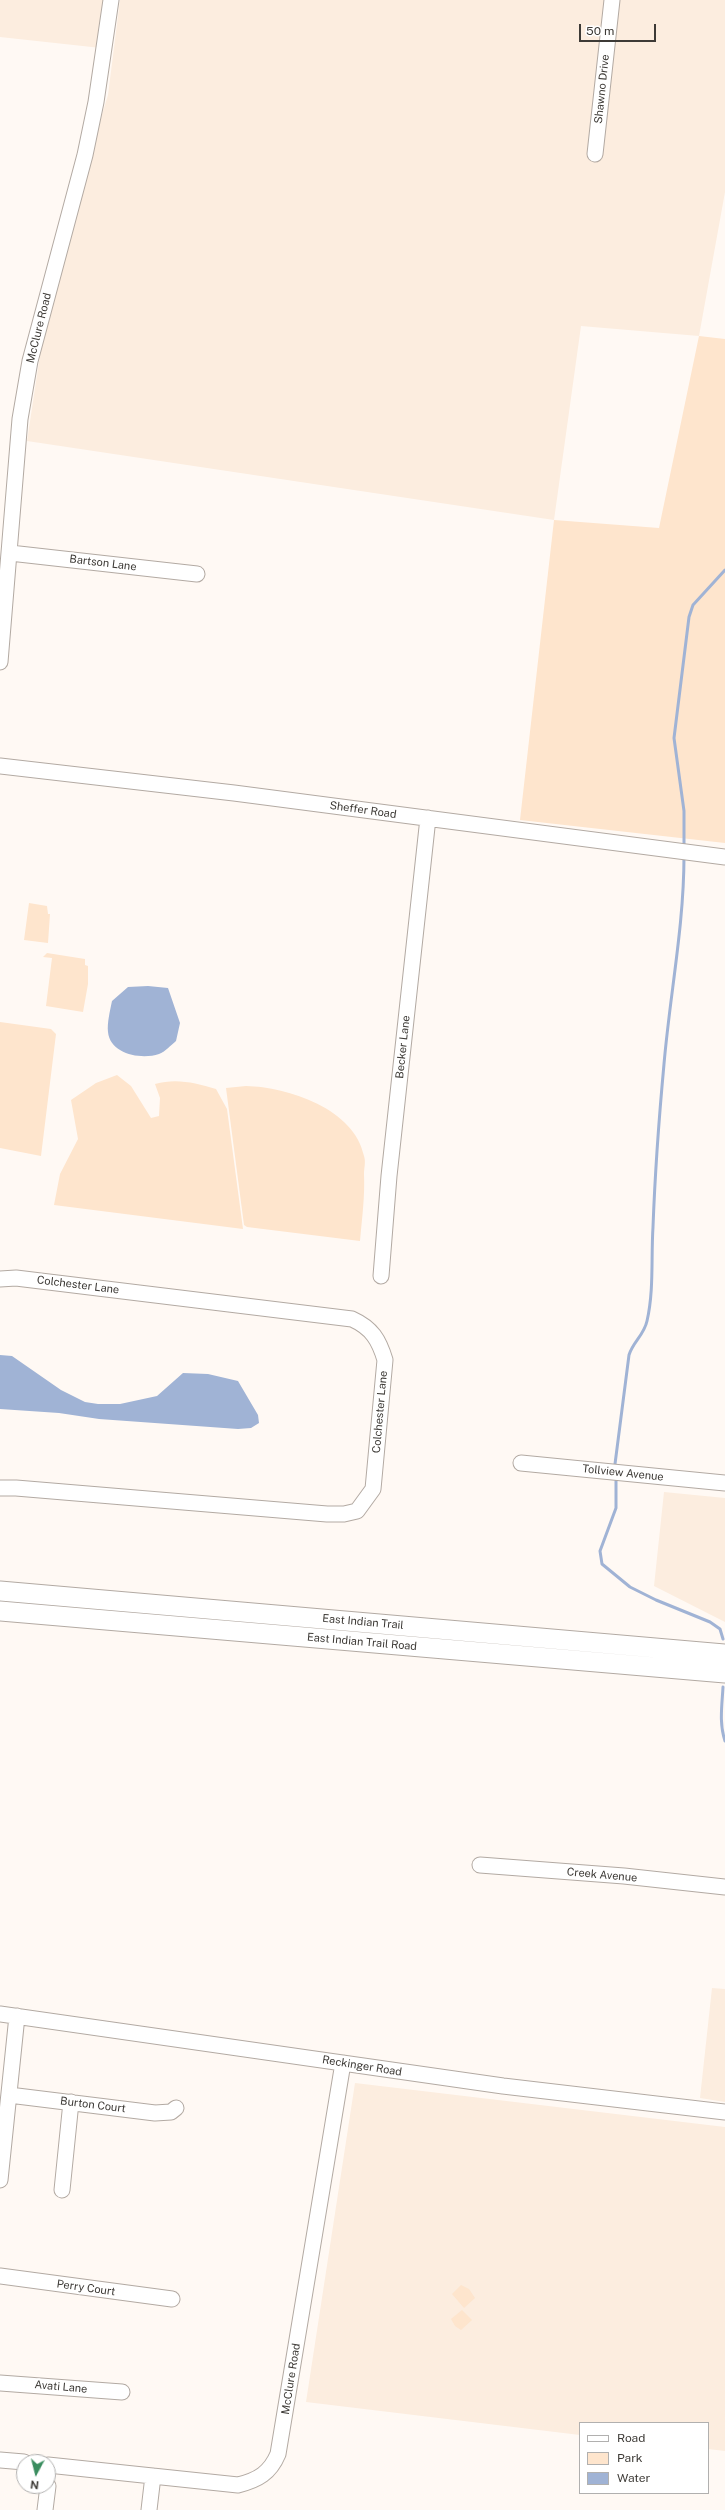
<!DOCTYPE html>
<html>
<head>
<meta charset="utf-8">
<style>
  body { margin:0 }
  #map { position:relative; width:725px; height:2510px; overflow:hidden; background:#fff9f4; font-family:"Public Sans",sans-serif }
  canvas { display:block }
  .legend { position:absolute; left:579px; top:2422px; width:130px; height:72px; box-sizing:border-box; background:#fff; border:1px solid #b1b0af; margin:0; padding:5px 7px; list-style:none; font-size:12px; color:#3d3a36 }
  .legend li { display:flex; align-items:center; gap:8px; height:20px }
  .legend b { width:20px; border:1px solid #b1b0af }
  .north { position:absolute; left:16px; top:2454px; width:40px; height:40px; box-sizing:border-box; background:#fff; border:1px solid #b1b0af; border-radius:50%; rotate:187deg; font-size:11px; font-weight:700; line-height:16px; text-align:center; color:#3d3a36 }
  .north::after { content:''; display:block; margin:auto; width:14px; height:18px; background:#3a8d5f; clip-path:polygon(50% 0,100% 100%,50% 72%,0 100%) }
  .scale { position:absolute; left:579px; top:24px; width:77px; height:18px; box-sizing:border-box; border:2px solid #3d3a36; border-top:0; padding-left:5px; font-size:12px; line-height:14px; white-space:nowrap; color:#3d3a36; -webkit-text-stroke:3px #fff; paint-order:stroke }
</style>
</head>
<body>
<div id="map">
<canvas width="725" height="2510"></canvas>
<ul class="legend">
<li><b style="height:5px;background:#fff"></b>Road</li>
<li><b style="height:11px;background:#fee5cd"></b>Park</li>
<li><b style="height:11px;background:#a0b3d5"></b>Water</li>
</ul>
<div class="north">N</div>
<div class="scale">50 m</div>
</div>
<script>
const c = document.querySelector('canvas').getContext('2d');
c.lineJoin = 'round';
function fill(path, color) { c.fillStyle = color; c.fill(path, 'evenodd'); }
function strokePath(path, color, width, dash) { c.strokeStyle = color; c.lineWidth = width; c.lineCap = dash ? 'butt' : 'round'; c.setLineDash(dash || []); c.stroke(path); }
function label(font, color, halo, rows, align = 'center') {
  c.font = font + ' "Public Sans",sans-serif'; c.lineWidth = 4; c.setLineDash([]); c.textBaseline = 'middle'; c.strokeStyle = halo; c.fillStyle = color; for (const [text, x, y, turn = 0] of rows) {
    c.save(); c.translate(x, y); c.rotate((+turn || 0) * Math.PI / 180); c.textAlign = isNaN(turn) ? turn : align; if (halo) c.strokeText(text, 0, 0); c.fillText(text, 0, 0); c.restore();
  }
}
fill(new Path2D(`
  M0,0H105L101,48L0,37Z
  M120,0H725V192L699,336L581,326L554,520L27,441L52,276L108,95Z
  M664,1492L725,1498V1622L654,1586Z
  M712,1988L725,1989V2102L700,2098Z
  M355,2083L725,2127V2451L708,2449V2423H580V2435L306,2402Z`), '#fceddf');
fill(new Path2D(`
  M699,336L725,339V843L520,820L554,520L659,528Z
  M29,903L47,906L48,914H50L48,943L24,940Z
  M47,953L85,959V965L88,966V984L83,1012L46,1006L52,958L43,957Z
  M0,1022L51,1029L56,1034L41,1156L0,1148Z
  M117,1075L131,1086L151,1118L159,1116L160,1098L155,1084C177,1078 195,1083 216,1089L227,1109L243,1229L54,1205L60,1174L78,1139L71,1100L96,1083Z
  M246,1086C288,1087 355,1109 364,1156C366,1162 364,1168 364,1174C365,1197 362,1218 360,1241L247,1227L244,1225L226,1088Z
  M461,2285L469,2289L475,2298L464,2308L452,2294Z
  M462,2310L472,2320L461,2330L455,2326L451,2319Z`), '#fee5cd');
fill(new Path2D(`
  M148,986L168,988L180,1023L176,1041C171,1045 165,1052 159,1054C141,1060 110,1054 108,1032C107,1023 110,1011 112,1001L128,987Z
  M0,1355L12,1356L61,1390L85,1402L98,1404H120L157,1396L183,1373L208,1374L238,1381L258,1415L259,1423L251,1428L238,1429L99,1419L59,1413L0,1409Z`), '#a0b3d5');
strokePath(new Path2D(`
  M684,846V811L674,738L689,617L693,605L725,570
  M615,1464L629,1355C633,1342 644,1335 647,1321C654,1291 651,1258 653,1227C655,1173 659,1118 664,1064C670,994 684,926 684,856
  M616,1481V1508L600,1551L602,1564L630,1587L656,1600L710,1622L720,1629L723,1639
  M723,1687C722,1706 719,1723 725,1741`), '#a0b3d5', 3);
const minor = new Path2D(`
  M595,154L612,0
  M10,553L197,574
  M0,662L20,419L30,361L85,155L96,102L111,0
  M0,766L234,793L725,857
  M381,1276L389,1176L428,818
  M0,1279L16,1278L352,1319C372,1328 379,1340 385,1360L373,1489L357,1511L344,1514H327L16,1488H0
  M521,1463L725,1483
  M480,1865L624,1876L725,1887
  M0,2014L503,2086L725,2112
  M9,2095L155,2113L171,2112L176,2108
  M0,2180L17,2016
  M62,2190L71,2102
  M0,2276L172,2299
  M0,2383L122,2392
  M0,2460L24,2462
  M48,2465L238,2485C258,2480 270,2473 278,2454L343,2063
  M45,2510L48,2486
  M149,2510L153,2476`);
const major = new Path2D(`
  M0,1591L725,1654
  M0,1611L725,1673`);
strokePath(minor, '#b3aaa3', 17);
strokePath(major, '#b3aaa3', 21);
strokePath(minor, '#fff', 15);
strokePath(major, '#fff', 19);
label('11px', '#3d3a36', '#fff', [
  ["Shawno Drive",602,89,-84],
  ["McClure Road",39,328,-76],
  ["Bartson Lane",103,563,7],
  ["Sheffer Road",363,810,8],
  ["Becker Lane",403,1047,-84],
  ["Colchester Lane",78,1285,7],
  ["Colchester Lane",380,1412,-85],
  ["Tollview Avenue",623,1473,6],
  ["East Indian Trail",363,1622,5],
  ["East Indian Trail Road",362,1642,5],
  ["Creek Avenue",602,1875,5],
  ["Reckinger Road",362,2066,9],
  ["Burton Court",93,2105,7],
  ["Perry Court",86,2288,8],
  ["McClure Road",291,2379,-81],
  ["Avati Lane",61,2387,5]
]);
</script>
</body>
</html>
